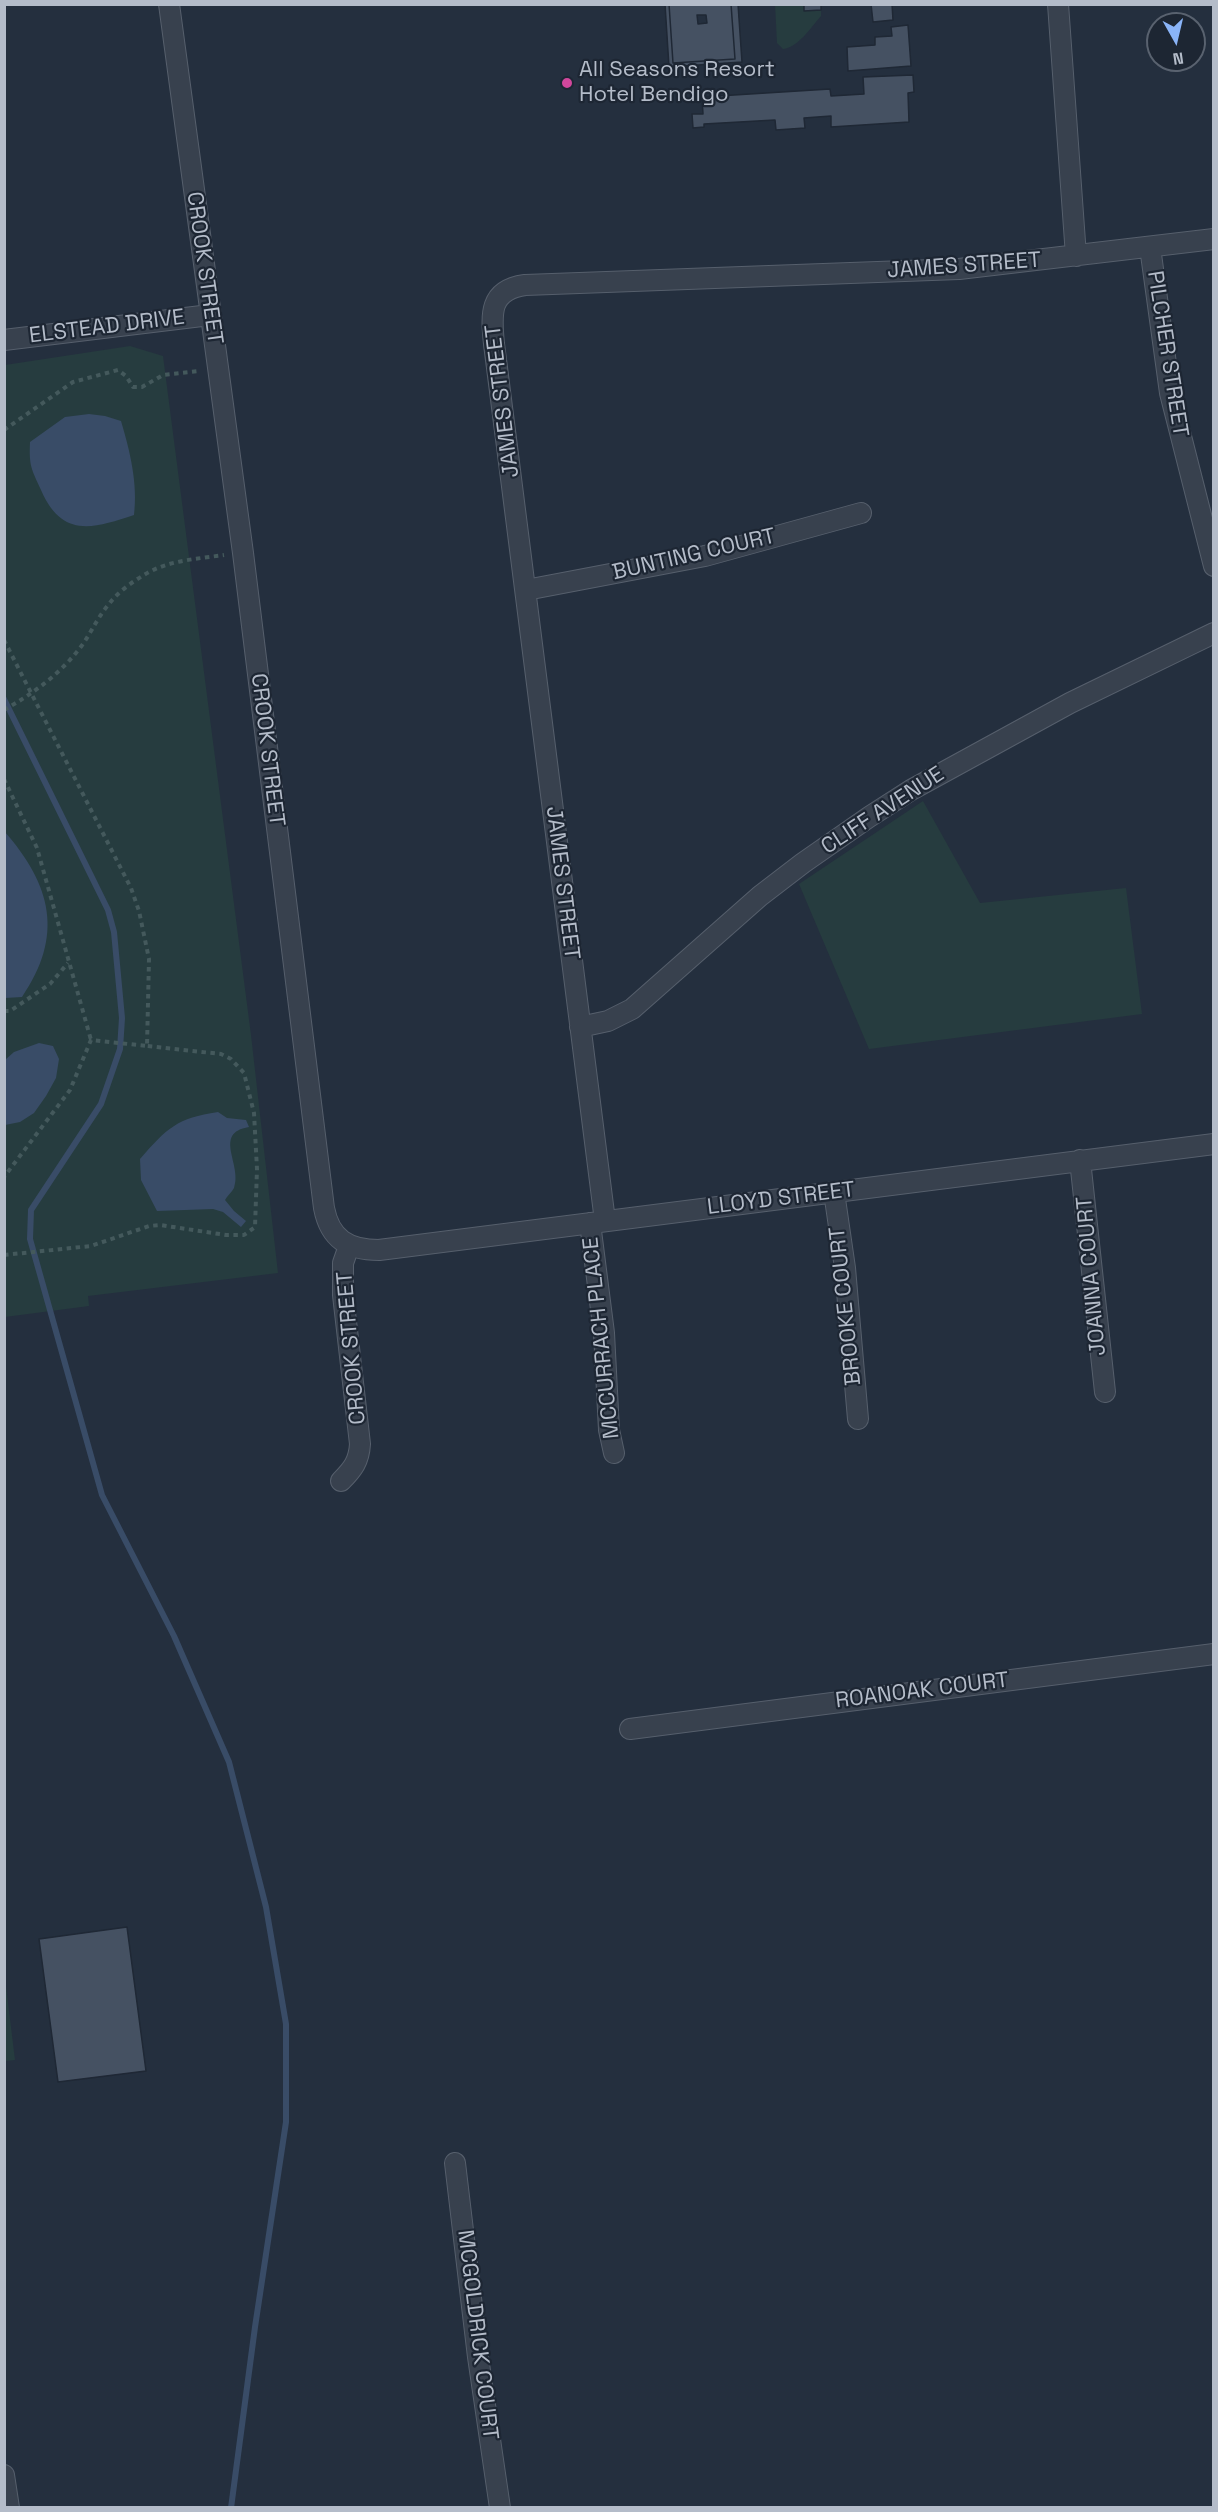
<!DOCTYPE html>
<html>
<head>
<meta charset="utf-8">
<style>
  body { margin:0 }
  #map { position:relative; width:1218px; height:2512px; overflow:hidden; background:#242f3e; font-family:"Space Grotesk",sans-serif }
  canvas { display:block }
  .frame { position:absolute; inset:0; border:6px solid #b4bcc9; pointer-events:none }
  .north { position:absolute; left:1146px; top:12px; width:60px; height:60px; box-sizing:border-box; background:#1d2633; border:2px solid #59626f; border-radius:50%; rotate:172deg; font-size:16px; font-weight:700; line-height:24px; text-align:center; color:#b4bcc9 }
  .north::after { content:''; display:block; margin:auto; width:21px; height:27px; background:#8ab4f8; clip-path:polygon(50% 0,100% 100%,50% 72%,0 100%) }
</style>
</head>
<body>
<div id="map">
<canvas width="1218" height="2512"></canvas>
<div class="frame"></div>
<div class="north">N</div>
</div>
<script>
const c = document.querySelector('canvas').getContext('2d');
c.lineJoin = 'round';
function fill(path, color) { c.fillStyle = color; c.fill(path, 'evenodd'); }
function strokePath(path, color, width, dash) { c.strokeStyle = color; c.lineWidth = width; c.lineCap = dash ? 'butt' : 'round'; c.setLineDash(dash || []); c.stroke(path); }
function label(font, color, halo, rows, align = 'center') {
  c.font = font + ' "Space Grotesk",sans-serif'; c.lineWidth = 4.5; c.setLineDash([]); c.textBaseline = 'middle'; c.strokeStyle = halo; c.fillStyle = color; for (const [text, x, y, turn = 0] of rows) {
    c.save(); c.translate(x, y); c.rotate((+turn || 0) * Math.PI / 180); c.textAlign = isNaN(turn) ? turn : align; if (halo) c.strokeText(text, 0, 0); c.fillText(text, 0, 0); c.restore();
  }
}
fill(new Path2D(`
  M775,4L804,5V11L821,10V16C811,27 799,47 783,49L777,43Z
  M130,346L163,356L251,1035L278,1273L88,1296L89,1306L5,1317V365Z
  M923,801L980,903L1126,888L1142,1014L869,1049L799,884Z
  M5,1978L15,2060L5,2061H4Z`), '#263c3f');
fill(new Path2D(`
  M89,414L105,416L121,421C130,451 138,484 134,515C92,529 62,538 41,490C31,468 29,466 30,442L65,417Z
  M4,831C52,885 64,936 22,997L5,998Z
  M39,1043L53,1046L59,1059L56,1078L46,1096L34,1113L20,1122L5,1125V1060L14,1052Z
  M218,1112L227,1118L246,1120L249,1127C212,1133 243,1165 234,1188C232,1192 227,1196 225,1200L234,1211L246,1221L241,1227L223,1212L213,1209L157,1211L141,1180L140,1159C167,1128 177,1118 218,1112Z`), '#394c67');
strokePath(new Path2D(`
  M4,699L108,910L114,932L122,1018L120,1049L101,1104L31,1210L30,1239L102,1495L174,1636L229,1762L266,1907L286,2024V2122L255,2327L231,2508`), '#394c67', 6);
const building = new Path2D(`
  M665,4H669L673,63L735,59L731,4H738L742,62L669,67Z
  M669,4H731L735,59L673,63ZM697,15H706L707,23L698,24Z
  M804,4H821V10L804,11Z
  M871,4H892L893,20L873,22Z
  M908,25L911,66L848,71L847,47L875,45V37L892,36L891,27Z
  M913,75L914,92L908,93L909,122L831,127V116L804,118L805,128L776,130L775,120L704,124V127L693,128L692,114H703L702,97L830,89L831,96L864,94L863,77Z
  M127,1927L146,2071L58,2082L39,1939Z`);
fill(building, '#455162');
strokePath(building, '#1f2835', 1.5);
const minor = new Path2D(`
  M169,4L243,553L324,1208C330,1239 348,1250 379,1250L1214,1144
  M1058,4L1076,256
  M1150,247L1170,393L1214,566
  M4,340L210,315
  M526,590L705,556L861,513
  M580,1027L608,1021L632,1009L760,896L803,863L869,817L911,790L1070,703L1214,633
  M1080,1160L1105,1392
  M834,1192L845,1268L858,1419
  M605,1221L494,344C491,314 489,290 525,285L959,269L1214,239
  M590,1223L604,1333L609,1430L614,1453
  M341,1481C353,1469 359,1461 360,1444L343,1295V1263L349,1246
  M630,1729L1214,1654
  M455,2163L478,2357L500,2508
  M4,2475L9,2508`);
strokePath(minor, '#565f6c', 22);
strokePath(new Path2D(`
  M4,430L73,382L118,370L126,376L133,387H142L163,375L199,371
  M4,640L131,888L139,911L149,959L147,1046L91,1040L70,1090L4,1177
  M4,710C32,694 55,678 76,653C89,638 96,619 109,604C118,592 132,582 144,575C168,560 197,559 224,555
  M4,779L37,848L91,1040
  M4,1011H10L50,984L68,963
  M4,1255L91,1246L149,1226L160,1225L226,1235H244L255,1227L257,1169L254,1113L244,1073L231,1059L221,1054L147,1046`), '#44595c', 4, [4.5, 4.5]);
strokePath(minor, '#38414e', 20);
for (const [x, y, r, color] of [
  [567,83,6,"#d1479c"]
]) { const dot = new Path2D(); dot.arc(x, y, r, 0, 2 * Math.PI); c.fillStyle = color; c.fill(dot); strokePath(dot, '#1d2633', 2); }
label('22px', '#b4bcc9', '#1d2633', [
  ["All Seasons Resort",579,70],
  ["Hotel Bendigo",579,95]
], 'left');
label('22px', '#b4bcc9', '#1d2633', [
  ["JAMES STREET",964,266,-4],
  ["CROOK STREET",204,268,82],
  ["ELSTEAD DRIVE",107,327,-7],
  ["PILCHER STREET",1167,354,81],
  ["JAMES STREET",503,401,-97],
  ["BUNTING COURT",694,555,-13],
  ["CROOK STREET",267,750,83],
  ["CLIFF AVENUE",883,811,-33],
  ["JAMES STREET",562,883,83],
  ["LLOYD STREET",781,1199,-7],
  ["JOANNA COURT",1092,1276,-95],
  ["BROOKE COURT",846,1306,-96],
  ["MCCURRACH PLACE",602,1338,-96],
  ["CROOK STREET",352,1348,-95],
  ["ROANOAK COURT",922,1691,-7],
  ["MCGOLDRICK COURT",477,2335,83]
]);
</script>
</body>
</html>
